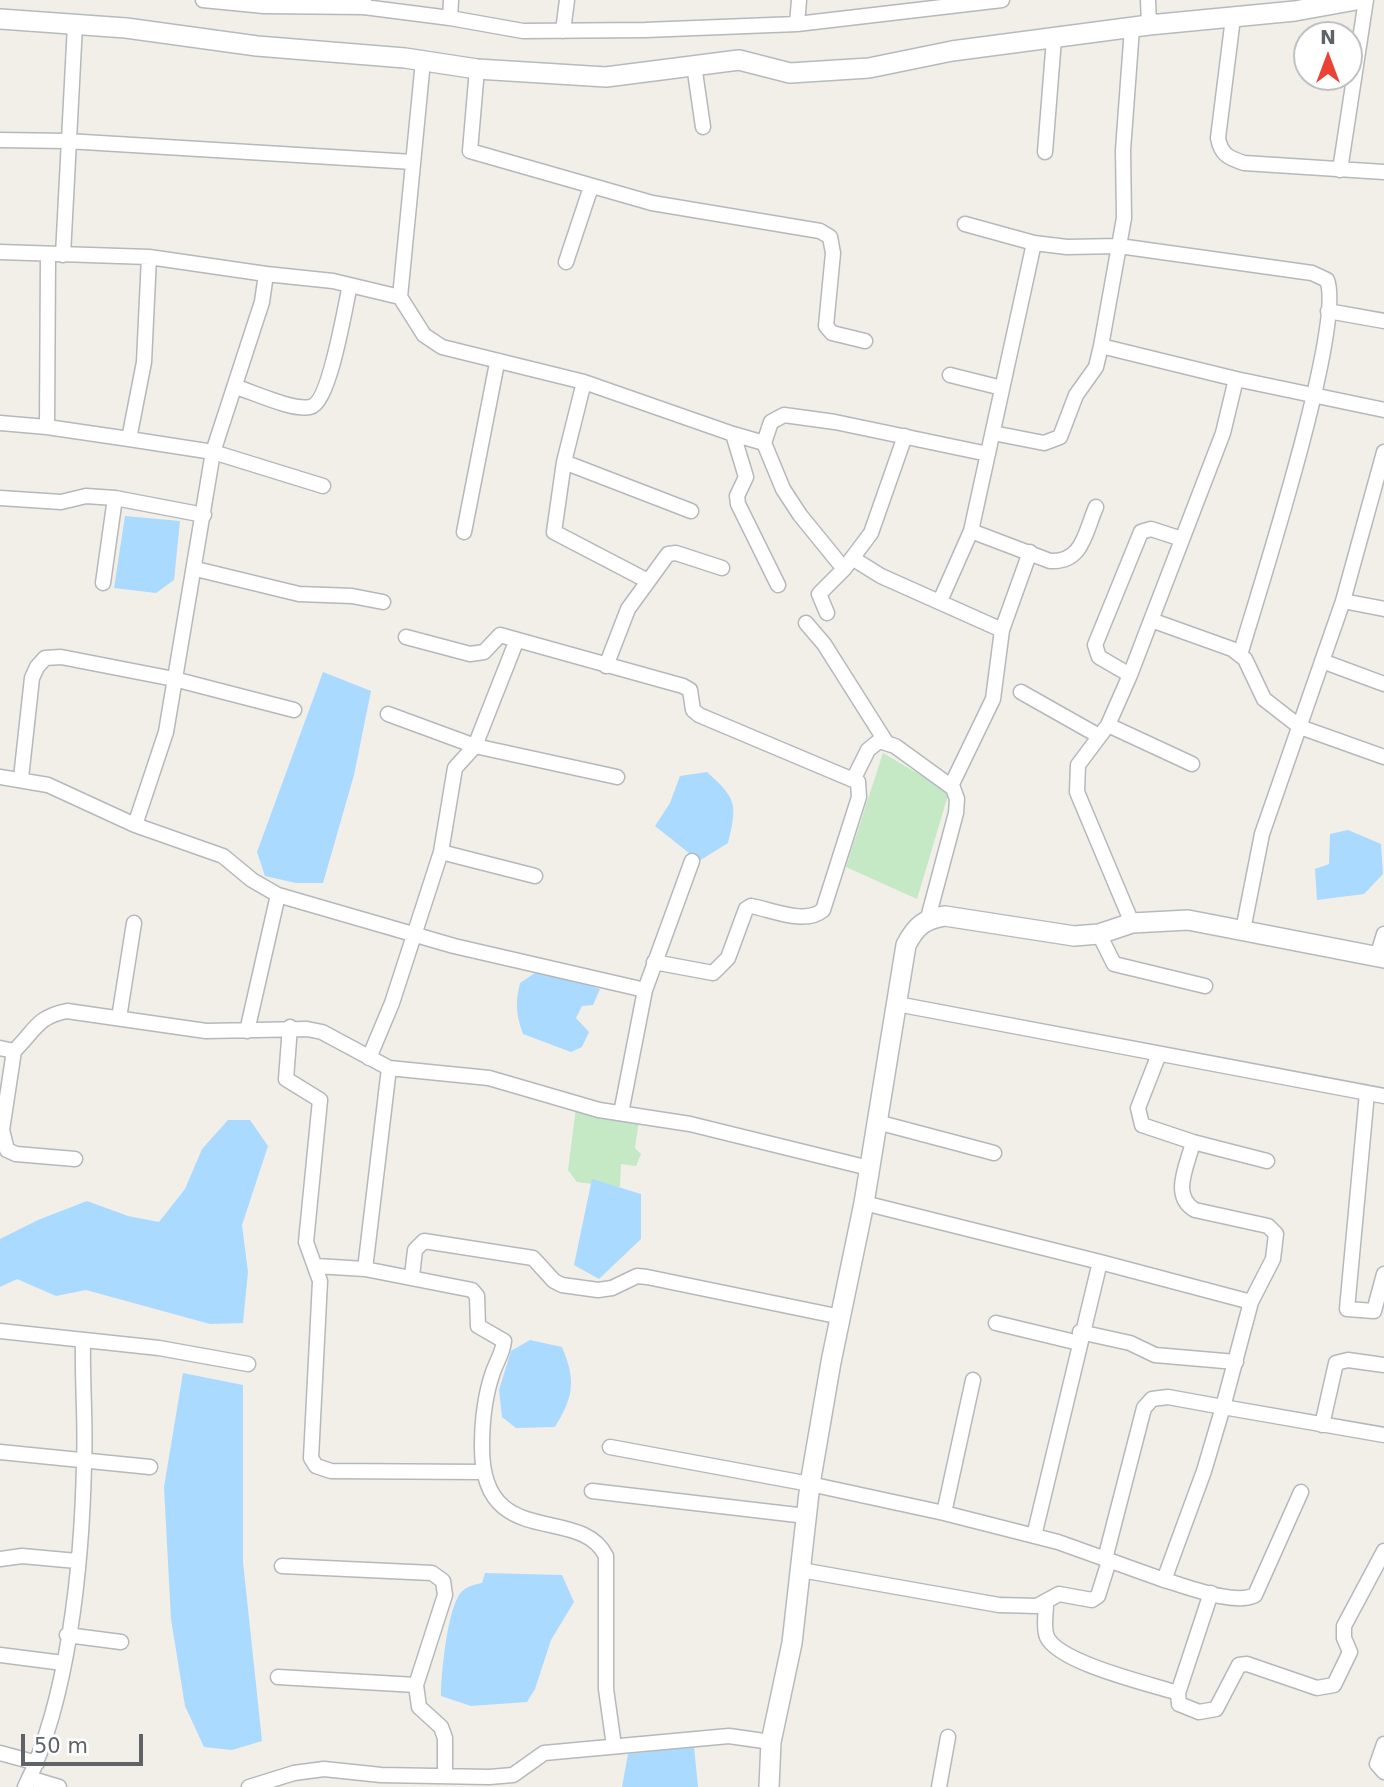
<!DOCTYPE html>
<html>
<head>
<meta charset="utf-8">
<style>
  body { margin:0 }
  #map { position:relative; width:1384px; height:1787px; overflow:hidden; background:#f1efe8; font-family:"DejaVu Sans",sans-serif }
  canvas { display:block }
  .north { position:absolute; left:1293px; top:21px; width:70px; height:70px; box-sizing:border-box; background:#fff; border:2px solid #bfc1c3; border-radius:50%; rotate:0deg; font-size:19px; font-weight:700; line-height:28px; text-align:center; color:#5f6368 }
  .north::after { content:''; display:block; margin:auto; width:24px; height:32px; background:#ea4335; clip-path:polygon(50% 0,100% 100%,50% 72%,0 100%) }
  .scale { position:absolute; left:21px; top:1734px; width:122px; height:32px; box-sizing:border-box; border:4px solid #5f6368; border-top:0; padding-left:9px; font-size:21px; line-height:24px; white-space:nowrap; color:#5f6368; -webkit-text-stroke:5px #fff; paint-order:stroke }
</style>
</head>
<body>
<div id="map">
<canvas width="1384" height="1787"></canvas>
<div class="north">N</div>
<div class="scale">50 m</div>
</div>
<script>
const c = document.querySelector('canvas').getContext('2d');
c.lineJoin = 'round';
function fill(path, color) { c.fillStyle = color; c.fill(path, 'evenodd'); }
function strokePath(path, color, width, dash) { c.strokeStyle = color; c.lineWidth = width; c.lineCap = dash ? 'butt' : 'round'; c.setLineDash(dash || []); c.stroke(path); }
fill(new Path2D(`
  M883,753L949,792L917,899L846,867Z
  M576,1107L639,1120L635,1148L641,1154L636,1166L621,1164L620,1187L577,1182L568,1170Z`), '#c5e8c5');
fill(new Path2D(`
  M125,516L180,521L174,580L156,593L114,588Z
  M323,672L371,691L354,775L323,883H296L265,876L257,852Z
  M707,772C736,798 738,804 728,843L699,861L655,826L670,803L680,776Z
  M1348,830L1381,844L1383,874L1364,894L1317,900L1315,869L1329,864L1330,834Z
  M550,972L600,989L593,1005L582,1006L576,1018L589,1032L582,1047L571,1052L523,1034C516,1015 515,1003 520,983L535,973Z
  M228,1120H250L268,1146L242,1225L248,1272L243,1323L210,1324L86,1290L56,1296L17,1279L0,1287V1239L38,1220L87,1201L128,1216L159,1222L185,1189L202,1149Z
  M592,1179L641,1194V1239L599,1279L574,1265Z
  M530,1340L562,1347C576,1380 574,1396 555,1427L516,1428L502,1417L499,1390L511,1351Z
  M183,1373L243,1385V1562L262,1741L232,1750L204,1747L185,1706L171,1619L164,1487Z
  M485,1573L562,1575L574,1602L551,1640L535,1689L527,1702L471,1706L441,1696C441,1674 447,1616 458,1597C463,1587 472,1585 482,1583Z
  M694,1747L698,1787H622L628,1754Z`), '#aadaff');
const street = new Path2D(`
  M203,0L264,6L364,7V0
  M451,0L450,18L523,31L645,30L797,24L1002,0
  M1148,0L1149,25
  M364,7L450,18
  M1233,18L1218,138C1221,155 1229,158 1244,163L1384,172
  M797,24L799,0
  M1132,28L1123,150L1124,218L1101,346L1236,379
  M563,31L567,0
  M423,61L400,297L424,335L442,347L584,382
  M694,65L703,127
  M477,69L470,151L652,203L820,231L830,237L833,253L826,326L832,333L865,341
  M0,140L67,141L413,162
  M1045,152L1054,39
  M1340,170L1366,0
  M965,224L1034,243L1067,247L1119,246L1312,273L1327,280C1345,326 1258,593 1240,655
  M0,252L149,257L266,274L262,302L213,452L166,732L135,825L223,856L252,880L278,895L454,946L645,990L621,1113
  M48,255L47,427L129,439L144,362L149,257
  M63,255L75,25
  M566,262L591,187
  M266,274L333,281L400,297
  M1328,311L1384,321
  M950,375L1002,388
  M236,387C253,392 293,411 310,407C330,403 345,306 350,285
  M0,423L47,427
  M993,433L1044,443L1060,437L1076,395L1096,367L1101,346
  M733,434L764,443L783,489L800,515L844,569
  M129,439L213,452L323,486
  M764,443L771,422L784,415L835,422L988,454
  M564,462L691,511
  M0,498L61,502L86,496L115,498L204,515
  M971,531L1050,561C1083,563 1085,532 1096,507
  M464,532L497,363
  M852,558L881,576L1002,630
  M196,569L299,594L352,596L383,602
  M646,580L554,532L564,462L584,382L733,434L746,477L737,496L738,504L778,585
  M103,583L115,498
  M940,601L971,531L1034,243
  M1343,601L1384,609
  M827,613L819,594L844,569L871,533L905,436
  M1151,620L1232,649L1245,659L1264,699L1300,727L1384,757
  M806,623L824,644L886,742
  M406,637L470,654L484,652L500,635L683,686L690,690L693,710L699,715L858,782L859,797L823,910C805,925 773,910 751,906L746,909L728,958L713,973L654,962
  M1322,661L1384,684
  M606,666L628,609L668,554L676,553L722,568
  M1130,675L1099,657L1095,645L1141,532L1151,529L1182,539
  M1021,692L1099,736
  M388,714L475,746L516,642
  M1108,725L1192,764
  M0,777L48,785L135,825
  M21,778L32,678L37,667L45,658L61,657L174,679L294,710
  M854,778L868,750L879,741L895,746L953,788L957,799L956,813L928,918
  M951,786L993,699L1002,630L1030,552
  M441,852L535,876
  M1132,923L1077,792L1078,765L1108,725L1130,675L1223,433L1236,379L1384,410
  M1243,930L1262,834L1343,601L1384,452
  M1099,934L1114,964L1205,986
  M1377,957L1384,934
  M645,990L692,861
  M897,1004L1384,1096
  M119,1018L134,923
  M290,1027L286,1079L320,1100L306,1242L320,1281L311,1458L316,1466L331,1471L484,1472
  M247,1031L278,895
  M0,1048L14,1051C35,1031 36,1017 67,1011L206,1031L307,1029L322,1032L389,1068
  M14,1051L2,1130L7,1150L16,1154L75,1159
  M1159,1054L1138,1108L1142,1125L1193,1142L1267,1161
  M369,1058L392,1003L441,852L455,768L475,746L617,777
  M1367,1093L1347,1309L1374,1311L1384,1274
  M877,1122L994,1153
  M1193,1142C1188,1164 1170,1196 1195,1210L1268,1226L1276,1234L1273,1259L1251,1302
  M864,1203L1100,1262
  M316,1266L365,1269
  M412,1276L415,1250L424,1241L533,1258L554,1281L562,1285L598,1290L612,1288L637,1276L647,1277L841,1317
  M996,1323L1079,1343
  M0,1331L159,1348L248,1364
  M1080,1332L1130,1343L1155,1355L1236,1362
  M1322,1425L1336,1363L1348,1360L1384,1365
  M610,1447L810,1484L944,1513L1058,1542L1164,1580L1204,1471L1223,1407L1384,1435
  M0,1452L150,1467
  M592,1491L806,1516
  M944,1513L973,1380
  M1034,1536L1100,1262L1251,1302L1223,1407L1168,1397L1152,1399L1144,1408L1105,1559
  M0,1559L22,1556L77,1561
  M282,1566L432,1573L443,1581L445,1595L416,1685L419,1707L441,1727L445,1738V1776
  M801,1570L999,1605L1037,1606L1059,1594L1092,1600L1098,1596L1109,1561
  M1164,1580C1186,1586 1235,1606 1255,1595L1301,1492
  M1211,1593L1178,1693L1179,1704L1199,1712L1216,1709L1239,1665L1247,1664L1317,1688L1334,1685L1350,1652L1344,1638V1626L1384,1551
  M1046,1604C1046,1614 1043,1627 1047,1637C1059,1663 1150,1684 1178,1693
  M67,1635L121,1642
  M0,1655L63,1663
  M278,1677L416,1685
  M1384,1744L1377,1764L1384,1772
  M614,1746L606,1689V1556C580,1503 481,1553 482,1446C482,1422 485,1395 493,1372C497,1361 503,1352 504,1341L478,1326L477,1296L472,1290L365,1269L389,1068L489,1078L599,1110L690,1124L869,1168
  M0,1753L37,1763
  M29,1778L59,1787
  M25,1787C69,1699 82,1563 84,1464C86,1424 82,1383 83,1342
  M249,1787L294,1773L324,1769L381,1775L489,1777L513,1775L544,1753L729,1736L771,1742
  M939,1787L948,1737`);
const secondary = new Path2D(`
  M0,19L126,28L257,46L405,58L477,69L606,77L739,60L790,73L869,68L952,51L1149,25L1295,11L1356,0
  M769,1787L771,1742L792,1643L810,1484L831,1362L864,1203L906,945C916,926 924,919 945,916L1074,936L1099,934L1132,923L1188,920L1384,958`);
strokePath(street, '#b5b8bc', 17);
strokePath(secondary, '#b6babf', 22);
strokePath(street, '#fff', 14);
strokePath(secondary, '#fff', 19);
</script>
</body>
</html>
